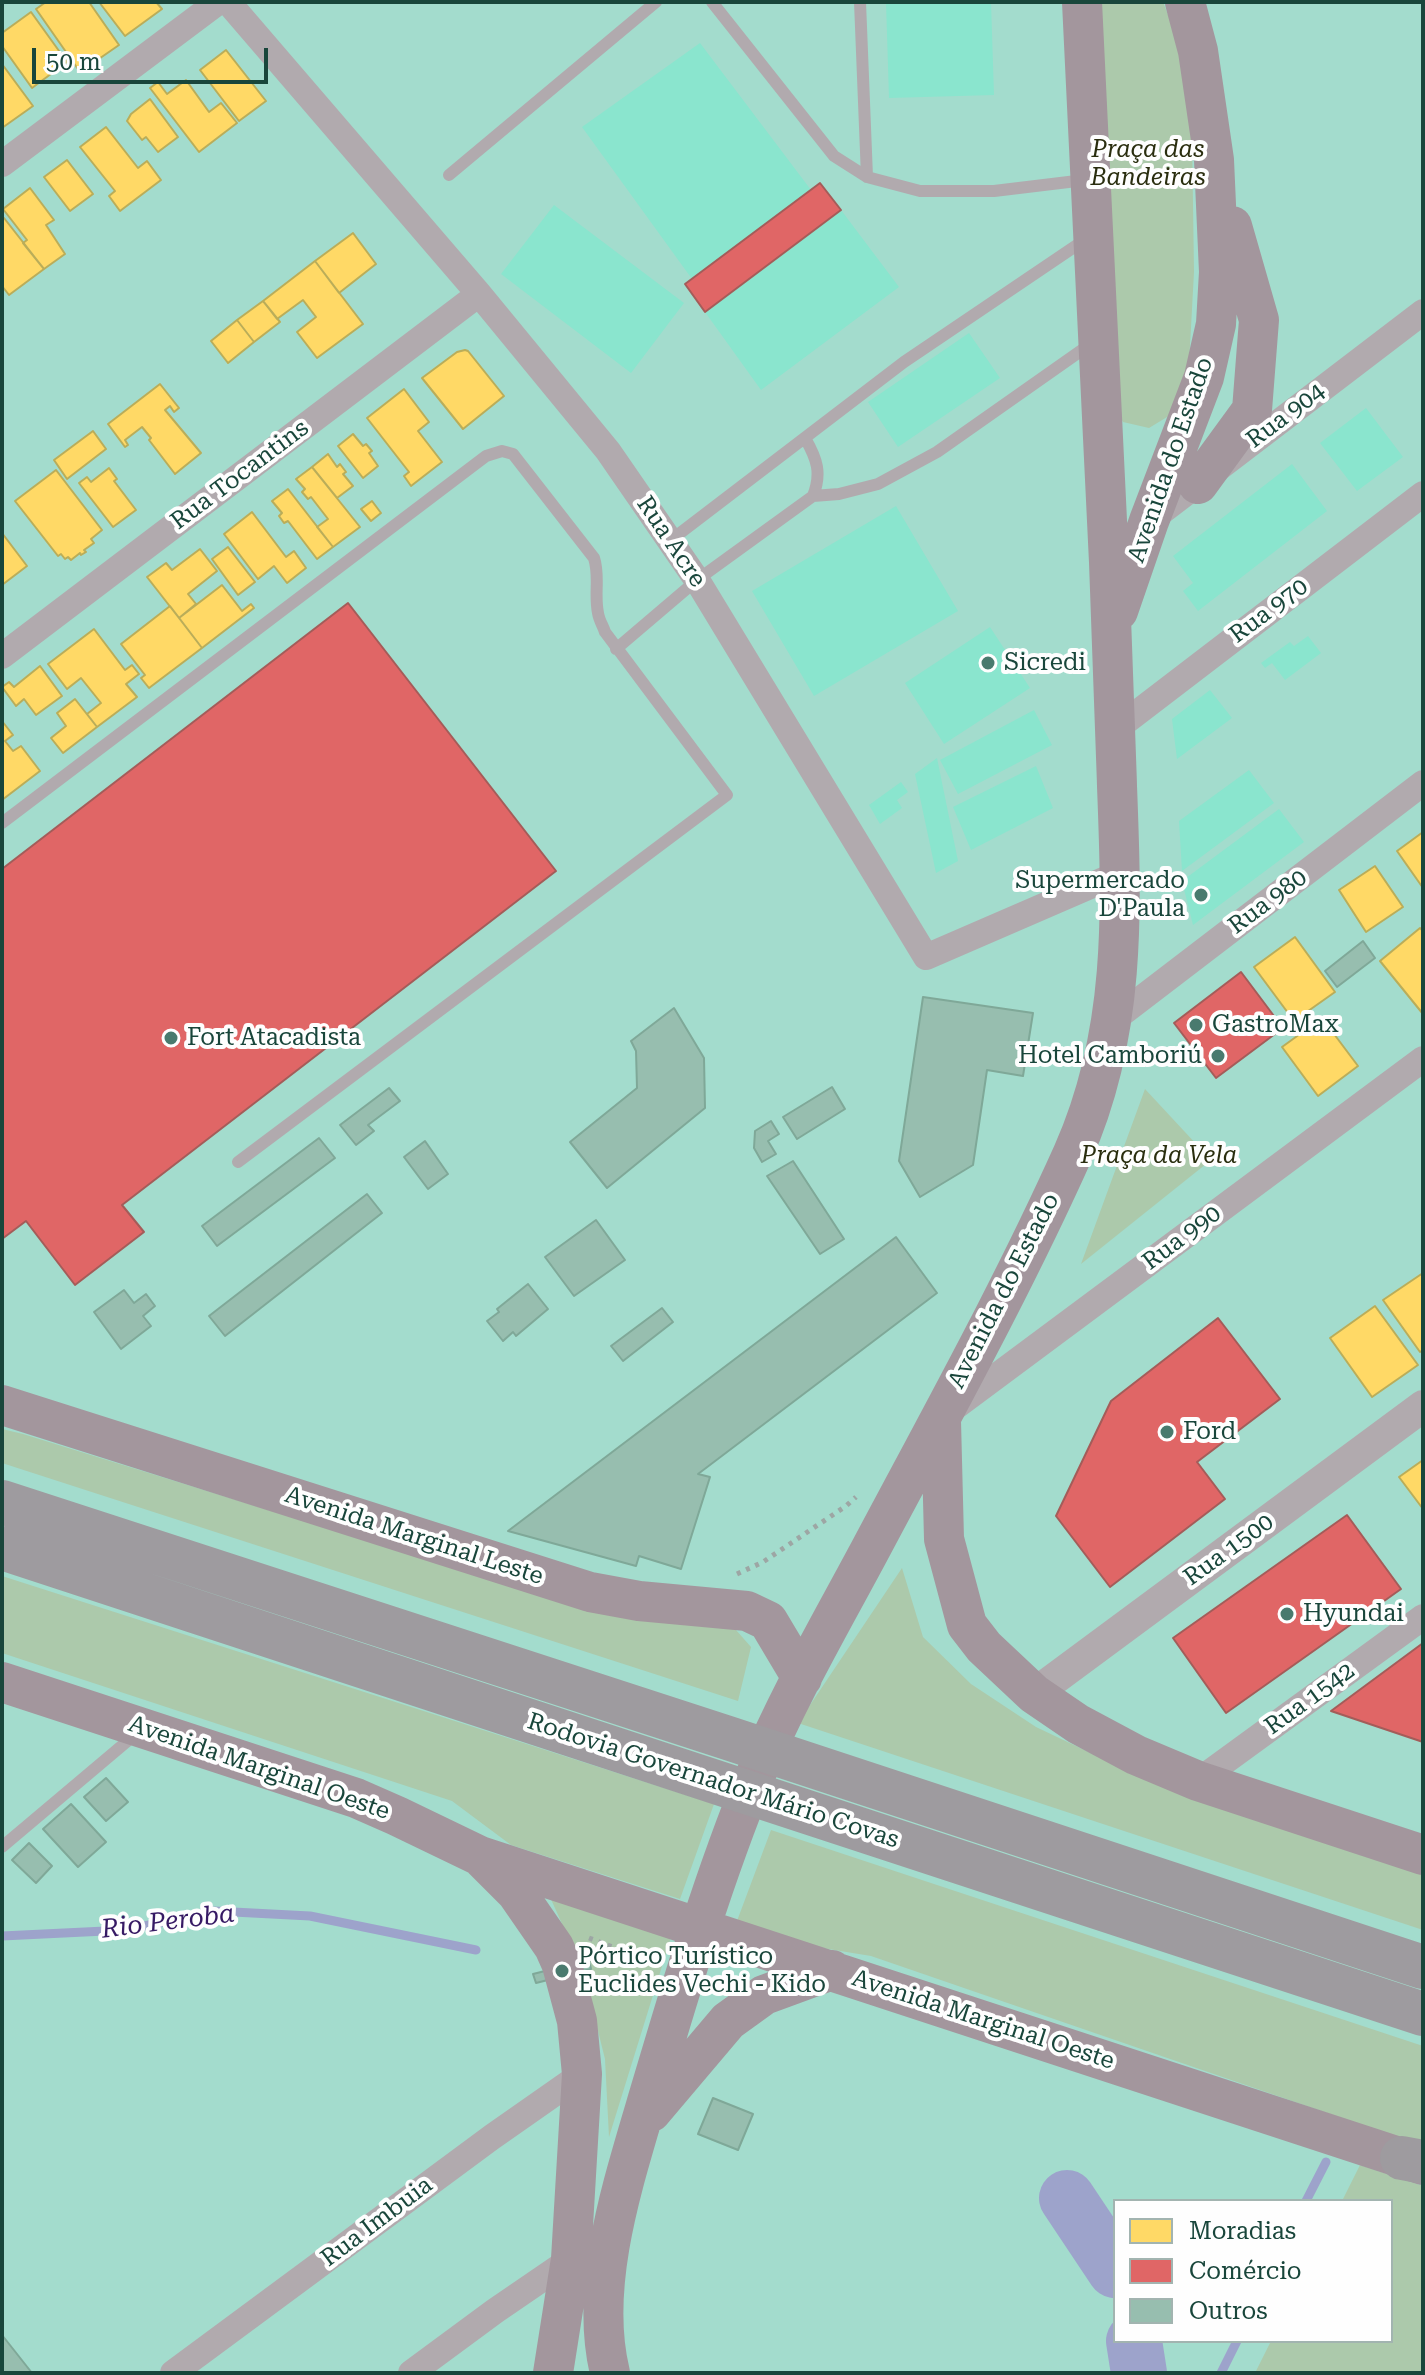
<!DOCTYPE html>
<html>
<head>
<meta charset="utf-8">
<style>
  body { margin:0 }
  #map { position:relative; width:1425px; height:2375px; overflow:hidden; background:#a3dccd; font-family:"Roboto Serif",serif }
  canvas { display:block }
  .frame { position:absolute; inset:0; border:4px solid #19463b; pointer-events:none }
  .legend { position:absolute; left:1113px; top:2199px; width:280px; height:144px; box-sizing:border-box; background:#fefefe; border:2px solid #a2b4b0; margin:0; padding:10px 14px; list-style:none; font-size:24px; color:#19463b }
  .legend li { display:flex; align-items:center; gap:16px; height:40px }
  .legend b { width:40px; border:2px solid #a2b4b0 }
  .scale { position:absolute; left:32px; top:48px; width:236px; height:36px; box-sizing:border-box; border:4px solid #19463b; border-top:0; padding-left:10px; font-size:24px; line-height:28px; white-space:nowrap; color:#19463b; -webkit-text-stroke:6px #fefefe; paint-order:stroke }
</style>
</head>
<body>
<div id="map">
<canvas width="1425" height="2375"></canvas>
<div class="frame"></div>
<ul class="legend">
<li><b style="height:22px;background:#ffd966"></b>Moradias</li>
<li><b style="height:22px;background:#e06666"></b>Comércio</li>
<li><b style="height:22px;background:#97beaf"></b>Outros</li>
</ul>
<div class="scale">50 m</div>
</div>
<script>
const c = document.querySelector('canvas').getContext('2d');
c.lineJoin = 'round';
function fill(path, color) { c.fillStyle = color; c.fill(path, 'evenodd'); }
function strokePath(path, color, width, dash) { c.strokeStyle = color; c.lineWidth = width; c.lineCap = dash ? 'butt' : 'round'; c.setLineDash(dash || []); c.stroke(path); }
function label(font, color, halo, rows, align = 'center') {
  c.font = font + ' "Roboto Serif",serif'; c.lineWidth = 8; c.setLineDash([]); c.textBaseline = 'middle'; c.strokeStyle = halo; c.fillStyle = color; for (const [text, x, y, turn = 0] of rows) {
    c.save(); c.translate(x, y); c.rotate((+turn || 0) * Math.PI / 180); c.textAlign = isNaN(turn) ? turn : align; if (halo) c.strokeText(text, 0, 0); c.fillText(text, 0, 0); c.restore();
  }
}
fill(new Path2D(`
  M886,2H991L994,95L889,98Z
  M700,43L811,190L692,279L582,127Z
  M554,205L684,303L631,373L501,274Z
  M841,210L899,287L761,390L705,312Z
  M969,333L1000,378L898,447L868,402Z
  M1366,408L1403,457L1357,491L1320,443Z
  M1292,464L1327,511L1198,611L1183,591L1193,583L1173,556Z
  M896,506L958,611L814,696L752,591Z
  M990,627L1030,688L944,744L905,683Z
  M1308,636L1321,653L1285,680L1272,663L1265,668L1261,663L1290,642L1294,646Z
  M1210,690L1232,718L1177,759L1172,719Z
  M1034,710L1052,745L958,794L940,760Z
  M937,758L958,861L936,873L915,774Z
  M1036,766L1053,808L971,850L953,807Z
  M1249,770L1274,803L1182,871L1179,821Z
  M901,782L908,792L897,800L902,808L880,824L869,805Z
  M1279,809L1304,842L1193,925L1182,881Z`), '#8ae5ce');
fill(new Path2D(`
  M1099,2H1163L1179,43L1192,137L1194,272L1189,364L1172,414L1149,428L1123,422L1112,404Z
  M1145,1089L1211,1160L1081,1264Z
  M2,1429L23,1434L585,1608L729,1622L751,1647L738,1701L2,1463Z
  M902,1568L923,1637L971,1684L1036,1727L1156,1784L1423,1874V1930L798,1723Z
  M2,1576L714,1804L680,1899L511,1845L452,1801L2,1653Z
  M771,1830L1423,2046V2146L871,1956L810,1946L728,1945Z
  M550,1897L672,1934L609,2137L605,2059L583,1971Z
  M1360,2165L1423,2186V2373H1255L1271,2341H1391V2201H1342Z`), '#acc9ab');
const homes = new Path2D(`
  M46,2H89L119,45L80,72L36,9Z
  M99,2H156L162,9L125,36Z
  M31,12L67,62L32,88L2,46V33Z
  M226,50L266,101L239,121L200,70Z
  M2,64L33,106L2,128Z
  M186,80L209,112L221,103L237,123L199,152L150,88L158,82L167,94Z
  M150,99L178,137L158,152L146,137L142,140L127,121L131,114Z
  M106,127L138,168L147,161L161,180L120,211L109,196L115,191L80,147Z
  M67,160L93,194L70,211L44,177Z
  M30,188L54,220L46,225L65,254L44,269L23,243L27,240L3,209Z
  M4,218L44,269L9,295L2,286V219Z
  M353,233L376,264L339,293L315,261Z
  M315,261L363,324L317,358L297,332L316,317L303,300L277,319L263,301Z
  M263,301L280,322L254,342L237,320Z
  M237,320L254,342L228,363L211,341Z
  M465,350L468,351L504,396L463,429L422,378L457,352Z
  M160,384L179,408L174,412L170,406L165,410L201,453L175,474L149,440L151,438L142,427L125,440L128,445L125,447L108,424Z
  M404,389L429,422L418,431L442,462L411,486L404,476L409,472L367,418Z
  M93,431L106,449L67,479L54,460Z
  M353,434L363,446L366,444L372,451L369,453L378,466L363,478L338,446Z
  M328,454L337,467L340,464L346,472L343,474L353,486L337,498L312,467Z
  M312,467L360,527L333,547L317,527L328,519L311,497L308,499L302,492L305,489L296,479Z
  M109,468L117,479L114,481L136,510L113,527L79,483L87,477L91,482Z
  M56,470L102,530L91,539L94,543L84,550L86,552L81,555L80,553L71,560L68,557L65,559L61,554L58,556L15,501Z
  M288,489L333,547L317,559L288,521L284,523L279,516L282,513L272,501Z
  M372,501L381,513L371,521L361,509Z
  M252,512L286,557L294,551L306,568L287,583L274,566L258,579L224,534Z
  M2,533L27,566L2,585Z
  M228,547L255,582L238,595L212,559Z
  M200,549L217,571L188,594L196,604L179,618L147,577L166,563L172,570Z
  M222,585L242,611L251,604L254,608L202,648L179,618Z
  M170,606L202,648L149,688L141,678L145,675L121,644Z
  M94,629L125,670L132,665L139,674L126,684L137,697L97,727L87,714L101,703L81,678L67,689L48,664Z
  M40,666L62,696L36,715L24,699L16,706L2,687L9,682L14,687Z
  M75,699L97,727L63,753L51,738L66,726L57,713Z
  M2,721L13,735L5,741L13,751L21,746L40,771L2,800Z
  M1423,832V888L1397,851Z
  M1375,866L1403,907L1366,932L1339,890Z
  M1420,928L1423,931V1014L1380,961Z
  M1295,937L1335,992L1294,1021L1254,967Z
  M1322,1018L1358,1066L1318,1096L1282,1047Z
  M1423,1273V1350L1420,1352L1383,1300Z
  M1375,1306L1418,1365L1372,1397L1330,1338Z
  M1423,1460V1509L1399,1477Z`);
fill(homes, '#ffd966');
strokePath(homes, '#baad59', 2);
const shops = new Path2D(`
  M820,183L841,210L705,312L685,284Z
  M348,603L556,871L122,1205L144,1232L75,1285L26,1221L2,1239V869Z
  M1241,972L1283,1028L1216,1078L1174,1023Z
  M1218,1318L1280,1399L1197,1462L1225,1499L1110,1587L1056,1516L1111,1401Z
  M1347,1515L1401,1589L1226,1713L1173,1638Z
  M1423,1643V1742L1331,1711Z`);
fill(shops, '#e06666');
strokePath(shops, '#a45c59', 2);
strokePath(new Path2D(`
  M2,1936L126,1930L214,1911L310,1916L476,1950
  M1306,2201L1326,2162
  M1221,2373L1237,2341`), '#9da3cb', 9);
strokePath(new Path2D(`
  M1067,2198L1115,2270
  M1134,2341L1139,2373`), '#9da3cb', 56);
const building = new Path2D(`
  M1363,941L1375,958L1337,987L1325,971Z
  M923,997L1033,1013L1023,1076L987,1070L973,1165L920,1197L899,1161Z
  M674,1008L704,1058L705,1108L607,1188L570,1142L637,1088L636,1051L631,1041Z
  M832,1087L845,1109L797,1139L783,1117Z
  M389,1088L400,1101L368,1125L374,1131L356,1145L340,1125Z
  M771,1121L779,1134L768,1141L776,1154L762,1162L754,1148L755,1131Z
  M319,1138L335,1158L217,1246L202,1226Z
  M425,1141L448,1174L428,1189L404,1157Z
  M793,1161L844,1239L820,1254L767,1176Z
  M367,1194L382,1213L225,1336L209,1316Z
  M596,1220L625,1260L574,1296L545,1257Z
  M896,1237L937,1293L698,1474L710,1477L681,1569L639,1556L636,1566L508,1531Z
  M528,1284L548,1309L516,1336L513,1332L503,1341L487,1321L499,1312L497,1309Z
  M124,1290L134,1303L146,1294L155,1306L143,1316L151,1326L121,1349L94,1312Z
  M662,1308L673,1322L623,1361L611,1346Z
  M106,1778L128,1802L106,1821L84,1797Z
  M71,1804L106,1842L78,1867L43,1829Z
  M29,1843L52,1866L36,1883L12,1860Z
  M589,1960L591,1969L536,1983L533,1974Z
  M713,2098L753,2114L738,2150L698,2134Z
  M2,2335L32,2373H2Z`);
fill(building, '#97beaf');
strokePath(building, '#7fa898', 2);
strokePath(new Path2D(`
  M737,1574L763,1562L846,1506L856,1497
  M589,1938L654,1963`), '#9da6a4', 5, [4, 6]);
strokePath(new Path2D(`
  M712,2L834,156L867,177L920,191H994L1085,180
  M860,2L867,177
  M449,175L656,2
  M805,438C817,459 822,473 813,496
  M671,540L904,362L1086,239
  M616,649L697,580L813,496L839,494L878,484L937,452L1092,343
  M2,823L486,456L502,451L513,454L594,558C600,576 594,594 598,613C599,620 603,626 605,632L727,795L238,1162
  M2,1847L137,1733`), '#b1aaae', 12);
strokePath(new Path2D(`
  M228,2L479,294L608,451L697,580L926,957L1120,873
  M2,164L218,2
  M1152,519L1423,312
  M2,656L479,294
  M1116,729L1423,494
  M1112,1021L1423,783
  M951,1410L1423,1059
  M1198,1781L1423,1617
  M173,2373L492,2137L582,2074
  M411,2373L495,2311L571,2259`), '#b1aaae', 26);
strokePath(new Path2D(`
  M1034,1694L1423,1406`), '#b1aaae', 32);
strokePath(new Path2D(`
  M1198,484L1252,410L1259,320L1232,226
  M1118,611L1149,521L1204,377L1216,324L1219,272L1214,160L1198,51L1185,2
  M2,1405L590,1592L639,1601L747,1611L768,1621L802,1678
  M941,1421L944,1539L967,1625L984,1647L1034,1694L1078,1724L1136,1755L1198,1781L1423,1855
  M2,1682L356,1798L397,1816L480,1856L1423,2165
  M483,1859L516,1892L554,1947L562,1965L577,2021L582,2074L571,2259L553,2373
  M651,2112L728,2021L764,1995L832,1970
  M610,2373C589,2287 622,2187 646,2105C679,1994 712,1881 756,1774C788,1697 830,1625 869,1552C939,1420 1012,1289 1073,1153C1126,1034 1122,913 1117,786C1115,711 1112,636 1109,562C1100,375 1091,189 1082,2`), '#a3969d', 40);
strokePath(new Path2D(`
  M2,1502L731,1739L1423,1967
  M2,1548L1423,2014
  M1402,2158L1423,2162`), '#9e9b9f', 44);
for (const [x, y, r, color] of [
  [988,663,8,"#497a6e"],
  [1201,895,8,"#497a6e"],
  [1196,1025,8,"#497a6e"],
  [171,1038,8,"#497a6e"],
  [1218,1056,8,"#497a6e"],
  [1167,1432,8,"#497a6e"],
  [1287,1614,8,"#497a6e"],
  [562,1971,8,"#497a6e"]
]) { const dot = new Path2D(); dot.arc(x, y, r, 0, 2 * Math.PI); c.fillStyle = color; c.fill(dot); strokePath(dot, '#fefefe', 3); }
label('italic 24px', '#2a2e0f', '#fefefe', [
  ["Praça das",1148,150],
  ["Bandeiras",1148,178],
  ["Praça da Vela",1159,1156]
]);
label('24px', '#19463b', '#fefefe', [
  ["Rua 904",1286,416,-37],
  ["Avenida do Estado",1171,460,-71],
  ["Rua Tocantins",240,475,-37],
  ["Rua Acre",671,542,56],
  ["Rua 970",1269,611,-37],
  ["Rua 980",1268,902,-37],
  ["Rua 990",1182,1238,-37],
  ["Avenida do Estado",1004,1291,-63],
  ["Avenida Marginal Leste",414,1536,18],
  ["Rua 1500",1229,1550,-36],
  ["Rua 1542",1310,1699,-36],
  ["Avenida Marginal Oeste",259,1768,19],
  ["Rodovia Governador Mário Covas",713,1781,18],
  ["Avenida Marginal Oeste",983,2020,18],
  ["Rua Imbuia",377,2222,-37]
]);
label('24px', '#19463b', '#fefefe', [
  ["Sicredi",1004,663],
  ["Supermercado",1185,881,"right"],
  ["D'Paula",1185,909,"right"],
  ["GastroMax",1212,1025],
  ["Fort Atacadista",187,1038],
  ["Hotel Camboriú",1202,1056,"right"],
  ["Ford",1183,1432],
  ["Hyundai",1303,1614],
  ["Pórtico Turístico",578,1957],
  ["Euclides Vechi - Kido",578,1985]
], 'left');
label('italic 26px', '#361a64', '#fefefe', [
  ["Rio Peroba",168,1922,-7]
]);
</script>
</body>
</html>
